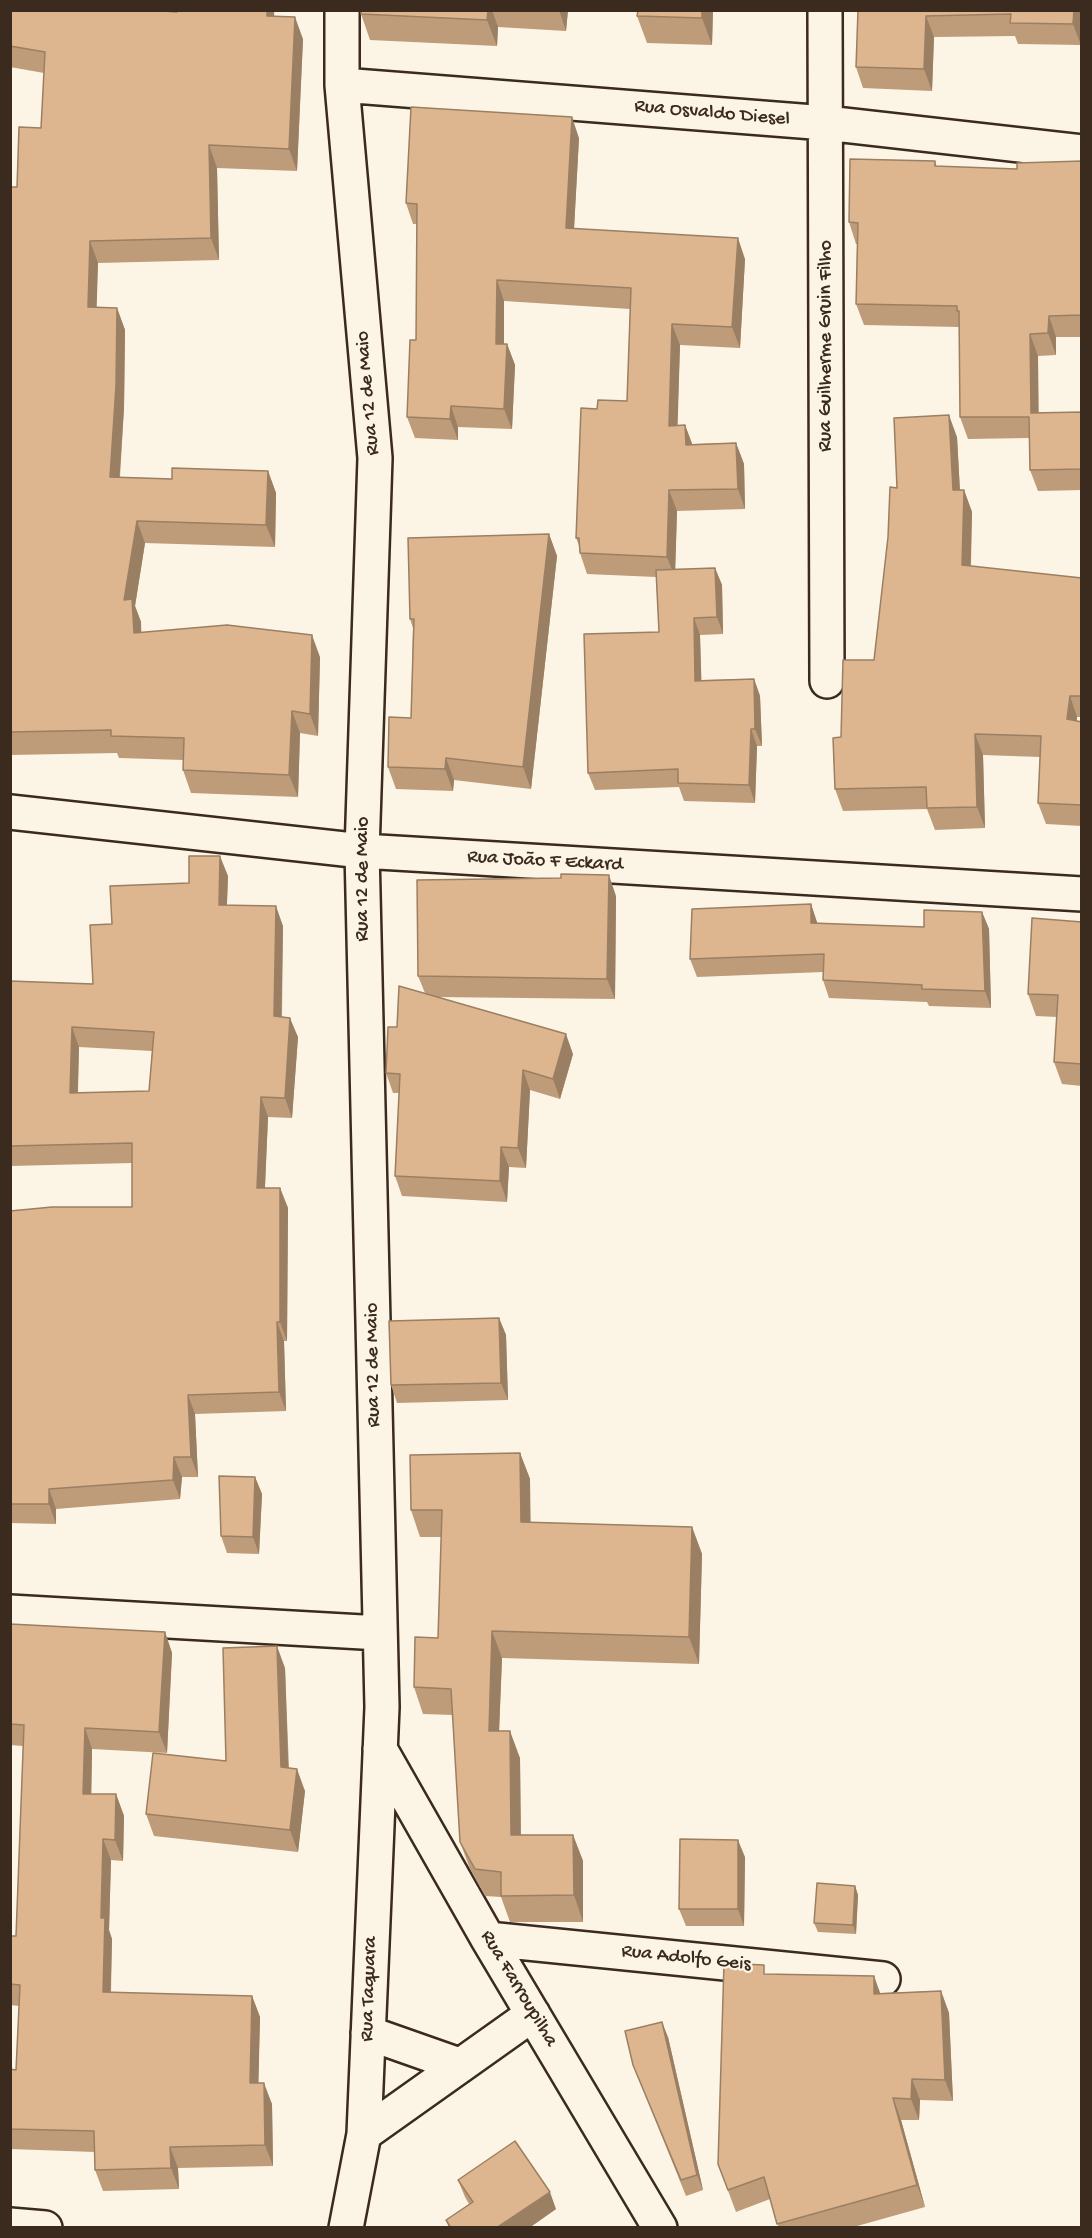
<!DOCTYPE html>
<html>
<head>
<meta charset="utf-8">
<style>
  body { margin:0 }
  #map { position:relative; width:1092px; height:2238px; overflow:hidden; background:#fcf5e5; font-family:"Gochi Hand",sans-serif }
  canvas { display:block }
  .frame { position:absolute; inset:0; border:12px solid #3b2a1e; pointer-events:none }
</style>
</head>
<body>
<div id="map">
<canvas width="1092" height="2238"></canvas>
<div class="frame"></div>
</div>
<script>
const c = document.querySelector('canvas').getContext('2d');
c.lineJoin = 'round';
function strokePath(path, color, width, dash) { c.strokeStyle = color; c.lineWidth = width; c.lineCap = dash ? 'butt' : 'round'; c.setLineDash(dash || []); c.stroke(path); }
function fill(path, color) { c.fillStyle = color; c.fill(path, 'evenodd'); }
function label(font, color, halo, rows, align = 'center') {
  c.font = font + ' "Gochi Hand",sans-serif'; c.lineWidth = 4.5; c.setLineDash([]); c.textBaseline = 'middle'; c.strokeStyle = halo; c.fillStyle = color; for (const [text, x, y, turn = 0] of rows) {
    c.save(); c.translate(x, y); c.rotate((+turn || 0) * Math.PI / 180); c.textAlign = isNaN(turn) ? turn : align; if (halo) c.strokeText(text, 0, 0); c.fillText(text, 0, 0); c.restore();
  }
}
const minor = new Path2D(`
  M342,10V85L375,458L362,851L382,1707L364,2134L346,2228
  M825,10L827,681
  M342,85L826,123L1082,152
  M10,812L362,851L1082,894
  M10,1612L380,1633
  M380,1749L488,1939L660,2228
  M488,1939L883,1979
  M368,2033L459,2065
  M364,2134L533,2014
  M10,2225L45,2228`);
strokePath(minor, '#3b2a1e', 38);
strokePath(minor, '#fcf5e5', 33);
fill(new Path2D(`
  M10,10L177,12V10H274V16L303,39L297,171L217,168L219,260L98,263L96,307L117,308L125,330L124,408L120,477L172,479L268,471L276,493L275,547L145,543L135,606L141,622V632L320,657L318,736L300,733L298,797L191,793L183,770V760L119,758L117,753L10,755V187H17L41,128L44,73L10,67Z
  M361,10H568L566,31L498,27L497,46L370,40L361,14Z
  M638,10H713L712,45L647,43L637,16Z
  M858,10H1082L1081,45L1018,44L1015,36L934,37L932,91L863,88L856,67Z
  M579,138L574,228L745,259L740,348L680,345L677,426L685,425L692,444L736,443L744,464L745,509L677,511L675,570L715,568L722,585L723,634L700,635L701,680L754,679L760,696L762,746H757L755,803L684,801L679,787L595,790L588,773L659,632L656,577L587,574L580,553V548L576,538L597,409L627,401L630,309L504,301V344H507L515,365L512,429L458,427V440L415,438L407,417L416,340L417,224H413L406,203Z
  M935,161L937,167L1017,169L1082,161V337H1056V355L1038,356V413L1082,412V490L1038,491L1030,470L1029,438L968,439L960,417L959,327L864,325L856,304L857,244H856L849,222Z
  M957,437L960,490H964L972,512L971,566L1082,578V717H1077V721L1082,722V826L1046,824L1038,803L1040,757L983,755L985,828L935,830L927,809L843,811L835,789L841,737L874,660L897,488Z
  M549,534L557,556L531,789L454,780L453,791L396,789L388,767L411,718L413,628L410,619Z
  M228,876L227,905L283,926L282,1017L298,1037L292,1118L268,1117L265,1188H280L288,1208L287,1341H284L286,1411L195,1414L198,1477H182L180,1499L56,1509V1524L10,1523V1211L132,1207V1163L10,1166V981L93,984L112,924L189,883ZM79,1047L152,1051L149,1091L78,1093Z
  M616,896L615,999L436,997L573,1054L560,1099L530,1090L526,1168L509,1167L507,1202L402,1196L395,1176L399,1093H393L386,1073L397,1027L425,993L418,976Z
  M811,904L817,923L924,927L982,912L989,929L991,1008L929,1006L927,1002L829,998L823,980V972L697,977L690,959Z
  M1082,922V1086L1062,1084L1054,1062L1057,1017L1036,1016L1028,994Z
  M499,1318L506,1335L508,1400L397,1403L391,1385Z
  M520,1453L530,1479V1522L692,1527L702,1554L699,1664L502,1658L499,1731L520,1758L521,1835H573L583,1861V1922H510L501,1897L485,1896L470,1869L460,1842L453,1715L423,1714L414,1687L438,1638L441,1537H420L411,1510Z
  M255,1477L262,1494L259,1554L227,1553L221,1536Z
  M10,1624L165,1632L172,1653L167,1753L92,1749L91,1794H116L124,1816L123,1861L111,1860L109,1930L112,1939L111,1993L252,1996L260,2017L258,2083L272,2104L273,2166L178,2168L179,2189L103,2191L95,2170V2152L10,2149V2069L16,2070L19,2006L10,2005V1936H16L23,1746L10,1745Z
  M285,1668L289,1768L305,1791L298,1852L154,1836L146,1814L226,1761Z
  M745,1857L744,1926H686L679,1909Z
  M855,1886L858,1895L856,1934L818,1932L814,1923Z
  M767,1974L880,1993L941,1991L949,2013L953,2101L920,2100L919,2120H901L925,2207L850,2228H779L770,2199L736,2212L718,2164Z
  M668,2037L703,2190L686,2196L633,2065Z
  M458,2180L556,2209L529,2228H449L446,2220L469,2204L465,2197Z`), '#be9c7a');
fill(new Path2D(`
  M267,10H274L275,38L267,16Z
  M488,10H492L498,27L497,46L487,20Z
  M559,10H568L566,31Z
  M702,10H713L712,45L702,18Z
  M1074,10H1082L1081,45L1073,24Z
  M926,16L934,37L932,91L924,69Z
  M295,17L303,39L297,171L289,149Z
  M572,117L579,138L573,248L566,228Z
  M209,145L217,168L219,260L211,238Z
  M738,238L745,259L740,348L732,327Z
  M90,241L98,263L96,329L88,307Z
  M497,280L504,301V364L496,344Z
  M117,308L125,330L124,408L118,499L110,477Z
  M1049,316L1056,337V355L1048,333Z
  M672,324L680,345L677,446L669,426Z
  M1030,334L1038,356L1039,435L1031,413Z
  M507,344L515,365L512,429L504,409Z
  M451,406L458,427V440L450,419Z
  M949,415L957,437L961,511L953,490Z
  M685,425L693,446L686,445Z
  M736,443L744,464L745,509L738,489Z
  M268,471L276,493L275,547L266,525Z
  M669,490L677,511L675,578L667,557Z
  M964,490L972,512L970,586L962,565Z
  M137,521L145,543L135,606L141,622L142,655L134,633L124,600Z
  M549,534L557,556L531,789L523,767Z
  M715,568L722,585L723,634L717,617Z
  M694,618L700,635L702,698L695,681Z
  M312,635L320,657L318,736L310,714Z
  M754,679L760,696L762,746L755,729Z
  M1070,696L1077,717L1075,741L1067,719Z
  M292,711L300,733L298,797L289,775Z
  M751,729L757,746L755,803L749,785Z
  M975,734L983,755L985,828L977,807Z
  M446,758L454,780L453,791L445,769Z
  M220,856L228,876L226,924L219,905Z
  M609,875L616,896L615,999L607,979Z
  M811,904L817,922L818,940L811,923Z
  M276,906L283,926L281,1036L274,1016Z
  M982,912L989,929L991,1008L985,991Z
  M290,1018L298,1037L292,1118L285,1098Z
  M72,1027L79,1047L77,1113L70,1093Z
  M566,1034L573,1054L560,1099L553,1079Z
  M523,1070L530,1090L526,1168L518,1148Z
  M261,1097L268,1117L264,1208L257,1188Z
  M501,1147L509,1167L507,1202L500,1181Z
  M280,1188L288,1208L287,1341L280,1322Z
  M499,1318L506,1335L508,1400L501,1383Z
  M277,1322L284,1341L286,1411L279,1392Z
  M188,1395L195,1414L198,1477L191,1457Z
  M520,1453L530,1479L531,1549L521,1522Z
  M174,1457L182,1477L180,1499L173,1480Z
  M255,1477L262,1494L259,1554L253,1537Z
  M49,1489L56,1509V1524L49,1504Z
  M692,1527L702,1554L699,1664L689,1637Z
  M492,1631L502,1658L498,1758L489,1731Z
  M165,1632L172,1653L167,1753L159,1732Z
  M277,1646L285,1668L289,1789L281,1767Z
  M85,1728L92,1749L91,1815L83,1794Z
  M510,1731L520,1758L521,1862L511,1835Z
  M297,1769L305,1791L298,1852L290,1830Z
  M116,1794L124,1816L123,1861L115,1840Z
  M573,1835L583,1861V1922L574,1895Z
  M103,1839L111,1860L109,1930L112,1939L110,2013L103,1992L101,1918Z
  M738,1840L745,1857L744,1926L738,1909Z
  M855,1886L858,1895L856,1934L853,1925Z
  M874,1976L882,1998L874,1994Z
  M941,1991L949,2013L953,2101L945,2080Z
  M252,1996L260,2017L258,2104L250,2083Z
  M662,2022L668,2037L703,2190L697,2175Z
  M912,2079L920,2100L919,2120L911,2099Z
  M264,2083L272,2104L273,2166L265,2145Z
  M893,2098L901,2120L925,2207L917,2185Z
  M170,2147L178,2168L179,2189L171,2168Z
  M550,2192L556,2209L529,2228H496Z`), '#9b7f63');
const building = new Path2D(`
  M10,10H148L177,12V10H267V16L295,17L289,149L209,145L211,238L90,241L88,307L117,308L116,386L110,477L172,479V468L268,471L266,525L137,521L124,600L132,599L134,633L227,625L312,635L310,714L292,711L289,775L183,770L184,738L111,736V730L10,732V187H17L19,127L41,128L45,52L10,46Z
  M361,10H488L487,20L361,14Z
  M638,10H702V18L637,16Z
  M858,10H1074L1073,24L1010,23L1011,14L926,16L924,69L856,67Z
  M411,107L572,117L566,228L738,238L732,327L672,324L669,426L685,425L686,445L736,443L738,489L669,490L667,557L580,553L579,538H576L581,408L597,409L598,400L627,401L631,288L497,280L496,344H507L504,409L451,406L450,419L407,417L410,340H416L417,204L406,203Z
  M850,159L935,161V166L1017,169V163L1082,161V315L1049,316L1048,333L1030,334L1031,413L1082,412V469L1030,470L1029,417H960L959,311H957V306L856,304L858,223L849,222Z
  M949,415L953,490H964L962,565L1082,578V696H1070L1067,719L1082,722V805L1038,803L1041,736L975,734L977,807L927,808L926,787L835,789L833,738L841,737L843,660H874L888,537L890,487L897,488L894,418Z
  M549,534L523,767L446,758L445,769L388,767L389,717L411,718L414,619H410L408,538Z
  M715,568L717,617L694,618L695,681L754,679L755,729H751L749,785L678,783V769L588,773L584,634L659,632L656,570Z
  M189,856H220L219,905L276,906L274,1016L290,1018L285,1098L261,1097L257,1188H280V1322H277L279,1392L188,1395L191,1457H174L173,1480L49,1489V1504H10V1211L52,1207H132V1143L10,1146V981L93,984L90,925L112,924L110,886L189,883ZM72,1027L154,1032L149,1091L70,1093Z
  M561,874L609,875L607,979L418,976L417,880L561,878Z
  M811,904V923L924,927V910L982,912L985,991L922,989V985L823,980L824,954L690,959L692,909Z
  M1032,918L1082,922V1064L1054,1062L1058,995L1028,994Z
  M399,986L566,1034L553,1079L523,1070L518,1148L501,1147L500,1181L395,1176L400,1074L386,1073L388,1027H397Z
  M499,1318L501,1383L391,1385L389,1321Z
  M520,1453L521,1522L692,1527L689,1637L492,1631L489,1731H510L511,1835H573L574,1895L501,1896V1872L475,1869L460,1842L451,1689L414,1687L415,1637L438,1638L442,1510H411L410,1455Z
  M219,1476L255,1477L253,1537L221,1536Z
  M10,1624L165,1632L159,1732L85,1728L83,1794H116L115,1840L103,1839L101,1918H105L103,1992L252,1996L250,2083H264L265,2145L170,2147L171,2168L95,2170L94,2131L10,2129V2069L16,2070L20,1985L10,1984V1936H16L24,1725L10,1724Z
  M277,1646L281,1767L297,1769L290,1830L146,1814L153,1753L226,1761L223,1648Z
  M680,1839L738,1840V1909H679Z
  M817,1883L855,1886L853,1925L814,1923Z
  M724,1963L764,1965V1974L874,1976V1994L941,1991L945,2080L912,2079L911,2099L893,2098L917,2185L777,2224L764,2177L728,2190L718,2164Z
  M662,2022L697,2175L681,2180L633,2065L625,2031Z
  M515,2141L550,2192L496,2228H451L446,2220L473,2202L458,2180Z`);
fill(building, '#ddb58e');
strokePath(building, '#9b7f63', 1.5);
label('20px', '#3b2a1e', '#fcf5e5', [
  ["Rua Osvaldo Diesel",712,114,5],
  ["Rua Guilherme Gruin Filho",827,346,-90],
  ["Rua 12 de Maio",369,393,-95],
  ["Rua João F Eckard",545,862,3],
  ["Rua 12 de Maio",364,879,-90],
  ["Rua 12 de Maio",374,1365,-91],
  ["Rua Adolfo Geis",686,1959,6],
  ["Rua Taquara",370,1989,-88],
  ["Rua Farroupilha",518,1989,59]
]);
</script>
</body>
</html>
